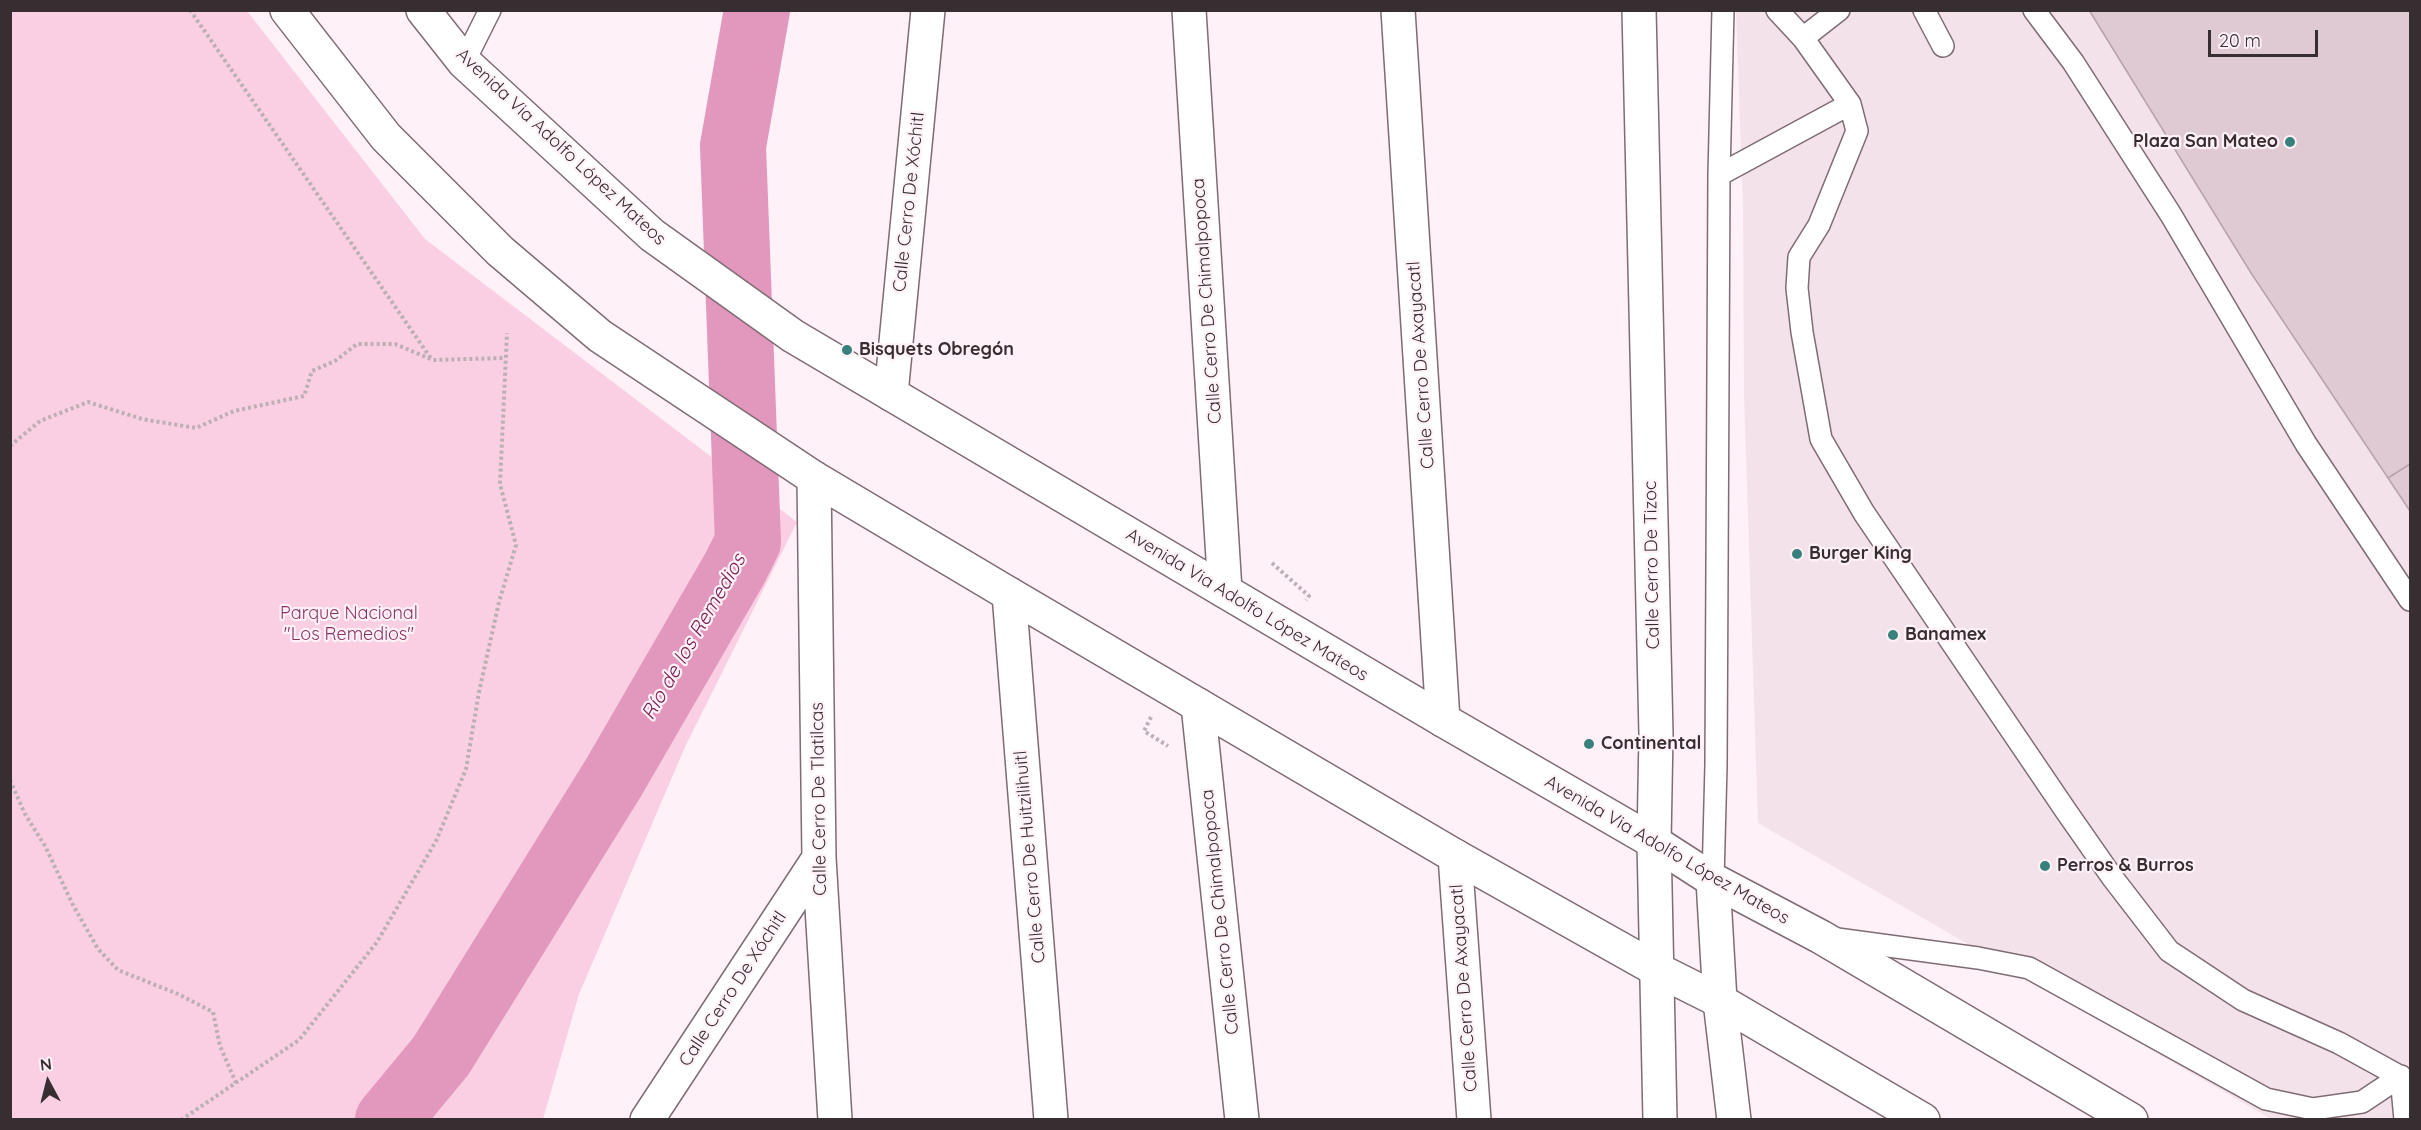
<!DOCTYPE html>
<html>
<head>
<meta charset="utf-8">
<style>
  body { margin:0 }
  #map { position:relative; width:2421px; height:1130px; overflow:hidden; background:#fff1f7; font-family:Quicksand,sans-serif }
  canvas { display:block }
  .frame { position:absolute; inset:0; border:12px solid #362e31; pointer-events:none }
  .north { position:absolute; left:18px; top:1052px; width:60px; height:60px; -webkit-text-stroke:4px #fff1f7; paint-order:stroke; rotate:353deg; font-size:16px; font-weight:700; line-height:24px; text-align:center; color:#362e31 }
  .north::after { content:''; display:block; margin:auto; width:21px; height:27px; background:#362e31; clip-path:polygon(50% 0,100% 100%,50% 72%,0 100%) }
  .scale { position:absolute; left:2208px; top:30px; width:110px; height:27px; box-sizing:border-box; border:3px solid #362e31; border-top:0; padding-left:8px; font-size:18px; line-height:21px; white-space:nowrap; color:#362e31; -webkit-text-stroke:4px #fff1f7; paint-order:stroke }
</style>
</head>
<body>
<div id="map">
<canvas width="2421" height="1130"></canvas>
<div class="frame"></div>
<div class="north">N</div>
<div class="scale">20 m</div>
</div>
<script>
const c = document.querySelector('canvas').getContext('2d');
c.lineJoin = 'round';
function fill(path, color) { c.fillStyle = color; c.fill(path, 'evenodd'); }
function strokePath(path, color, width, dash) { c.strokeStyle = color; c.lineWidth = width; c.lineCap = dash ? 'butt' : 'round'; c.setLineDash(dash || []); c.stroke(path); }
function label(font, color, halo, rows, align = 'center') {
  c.font = font + ' Quicksand,sans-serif'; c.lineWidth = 4.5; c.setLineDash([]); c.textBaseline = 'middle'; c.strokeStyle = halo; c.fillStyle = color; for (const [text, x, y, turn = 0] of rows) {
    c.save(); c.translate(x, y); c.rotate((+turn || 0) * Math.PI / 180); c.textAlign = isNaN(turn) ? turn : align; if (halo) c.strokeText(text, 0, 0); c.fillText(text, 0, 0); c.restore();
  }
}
fill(new Path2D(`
  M1736,11H2410V1119H2271L1758,823L1744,396L1743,206Z`), '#f3e2e9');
fill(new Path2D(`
  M10,11H247L425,239L797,522L685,747L579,994L543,1119H11Z`), '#facfe3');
strokePath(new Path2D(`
  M388,1120L441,1056L614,777L735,568L748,542L733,146L757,10`), '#e297bc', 66);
const building = new Path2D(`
  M2089,10H2410V464L2388,478L2251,273Z
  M2410,464V511L2388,478Z`);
fill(building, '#dfc9d3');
strokePath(building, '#b8a3ad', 1.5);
const lane = new Path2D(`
  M1777,10L1803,38L1850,104L1857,131L1819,225L1799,257L1797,288L1802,332L1821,439L1864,513L2066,811L2112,877L2169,951L2243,1000L2339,1043L2410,1082
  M1924,10L1943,46
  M2034,10L2073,62L2171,215L2306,444L2410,600
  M1803,38L1839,10
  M464,62L490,10
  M1719,175L1850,104
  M1713,880L1716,765L1719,175L1723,10
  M1837,939L1978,958L2029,968L2266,1099L2313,1109L2362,1102L2401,1076L2405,1120`);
const street = new Path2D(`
  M1189,10L1225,591
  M1398,10L1443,720
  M1639,10L1656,734L1654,842L1660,1120
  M891,394L928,10
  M814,478L819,858L835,1120
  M1009,594L1051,1120
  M1198,705L1242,1120
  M1455,856L1474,1120
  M1713,880L1720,1001L1734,1120
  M647,1120L819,858`);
const secondary = new Path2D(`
  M287,10L386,137L500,251L600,336L814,478L1009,594L1455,856L1656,969L1720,1001L1923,1120
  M423,10L464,62L652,235L793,336L1443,720L1654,842L1713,880L1821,937L2131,1120`);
strokePath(lane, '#7f6b74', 24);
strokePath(street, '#7f6b74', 36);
strokePath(secondary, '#7f6b74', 36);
strokePath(new Path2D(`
  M190,10L432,360
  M10,446L40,421L88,402L142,419L196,428L234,411L304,396L312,371L335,361L357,344H395L433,360L505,358
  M1272,563L1309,596L1306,600
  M1151,717L1144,731L1168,746
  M10,780L25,814L45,846L73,905L98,949L118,970L178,994L213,1012L220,1046L236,1083
  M181,1120L299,1040L377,942L436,841L466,769L479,692L499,602L516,545L500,484L507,333`), '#bbafb4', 4, [3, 3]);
strokePath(lane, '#fff', 21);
strokePath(street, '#fff', 33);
strokePath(secondary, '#fff', 33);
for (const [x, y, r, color] of [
  [2290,142,6,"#38807b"],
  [847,350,6,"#38807b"],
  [1797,554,6,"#38807b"],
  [1893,635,6,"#38807b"],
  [1589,744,6,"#38807b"],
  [2045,866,6,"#38807b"]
]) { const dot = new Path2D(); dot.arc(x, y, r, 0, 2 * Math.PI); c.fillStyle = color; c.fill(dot); strokePath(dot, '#fff1f7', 2); }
label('bold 18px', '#362e31', '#fff1f7', [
  ["Plaza San Mateo",2278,142,"right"],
  ["Bisquets Obregón",859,350],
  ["Burger King",1809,554],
  ["Banamex",1905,635],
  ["Continental",1601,744],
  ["Perros & Burros",2057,866]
], 'left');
label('18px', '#362e31', '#fff1f7', [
  ["Avenida Via Adolfo López Mateos",561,147,43],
  ["Calle Cerro De Xóchitl",909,202,-84],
  ["Calle Cerro De Chimalpopoca",1207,301,-94],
  ["Calle Cerro De Axayacatl",1421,365,-94],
  ["Calle Cerro De Tizoc",1652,565,-91],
  ["Avenida Via Adolfo López Mateos",1247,605,31],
  ["Calle Cerro De Tlatilcas",819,799,-91],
  ["Avenida Via Adolfo López Mateos",1667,850,30],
  ["Calle Cerro De Huitzilihuitl",1030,857,-95],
  ["Calle Cerro De Chimalpopoca",1220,912,-96],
  ["Calle Cerro De Axayacatl",1464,988,-94],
  ["Calle Cerro De Xóchitl",733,989,-57]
]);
label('18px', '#893363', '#fff1f7', [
  ["Parque Nacional",349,614],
  ["\"Los Remedios\"",349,635]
]);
label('italic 20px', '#762052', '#fff1f7', [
  ["Río de los Remedios",694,637,-60]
]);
</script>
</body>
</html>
